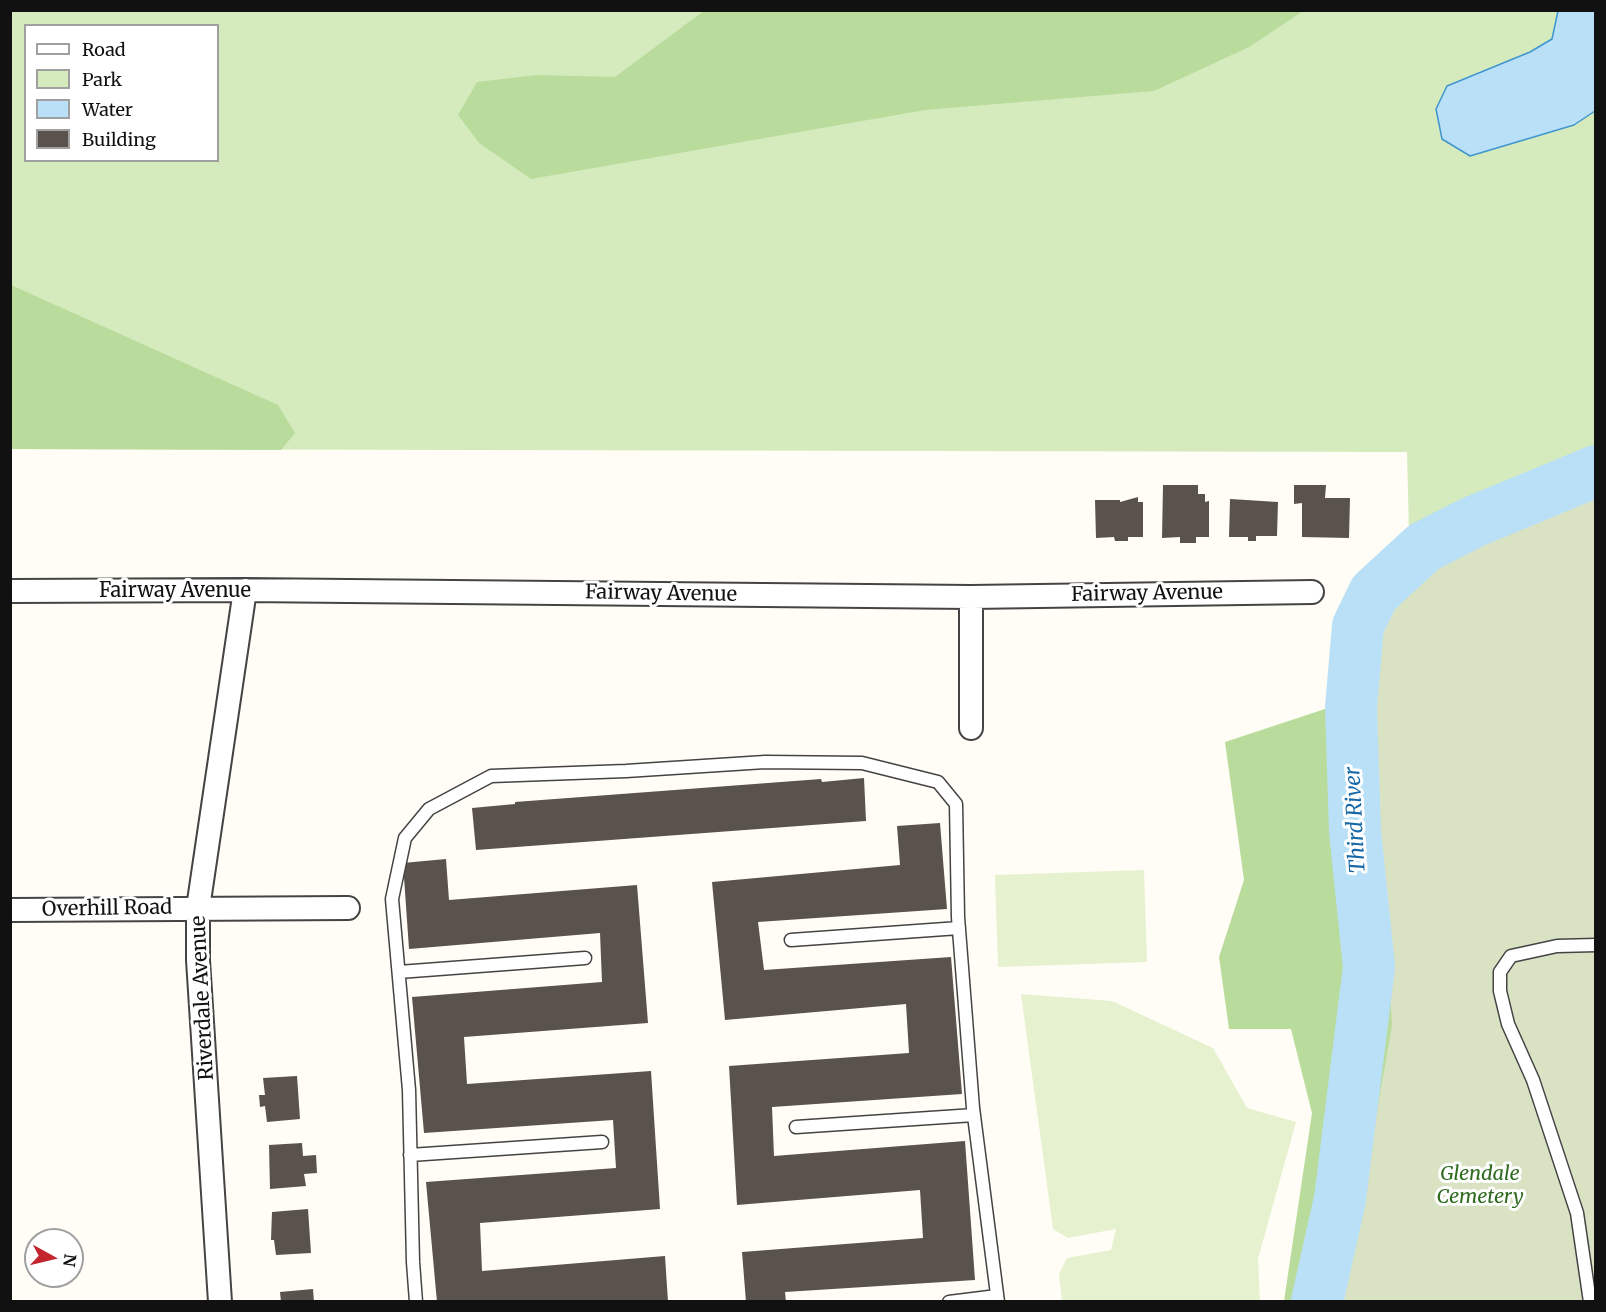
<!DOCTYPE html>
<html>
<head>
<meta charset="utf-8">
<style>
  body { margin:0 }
  #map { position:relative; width:1606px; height:1312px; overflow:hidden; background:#fffdf5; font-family:Merriweather,serif }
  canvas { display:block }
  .frame { position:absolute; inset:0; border:12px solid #111; pointer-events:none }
  .legend { position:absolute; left:24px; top:24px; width:195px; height:138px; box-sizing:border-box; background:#fff; border:2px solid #a0a0a0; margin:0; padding:8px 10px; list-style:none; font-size:18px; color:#111 }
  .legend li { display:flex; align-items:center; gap:12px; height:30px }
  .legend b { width:30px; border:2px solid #a0a0a0 }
  .north { position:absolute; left:24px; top:1228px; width:60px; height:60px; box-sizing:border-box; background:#fff; border:2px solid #a0a0a0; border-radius:50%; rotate:98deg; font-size:16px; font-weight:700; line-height:24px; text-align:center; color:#111 }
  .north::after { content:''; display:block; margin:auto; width:21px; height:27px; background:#c4262e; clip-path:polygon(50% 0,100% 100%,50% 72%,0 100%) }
</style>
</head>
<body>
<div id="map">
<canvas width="1606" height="1312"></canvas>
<div class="frame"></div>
<ul class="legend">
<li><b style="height:8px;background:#fff"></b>Road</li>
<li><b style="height:16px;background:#d5ebbd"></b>Park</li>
<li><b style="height:16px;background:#b9e0f7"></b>Water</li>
<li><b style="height:16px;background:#5a524d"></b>Building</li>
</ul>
<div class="north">N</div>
</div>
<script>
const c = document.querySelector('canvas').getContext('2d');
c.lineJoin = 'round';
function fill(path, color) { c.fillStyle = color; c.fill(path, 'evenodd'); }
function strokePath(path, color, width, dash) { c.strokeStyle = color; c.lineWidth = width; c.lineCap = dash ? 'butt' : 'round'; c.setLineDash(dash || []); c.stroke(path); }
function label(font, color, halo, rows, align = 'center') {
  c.font = font + ' Merriweather,serif'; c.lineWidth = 6; c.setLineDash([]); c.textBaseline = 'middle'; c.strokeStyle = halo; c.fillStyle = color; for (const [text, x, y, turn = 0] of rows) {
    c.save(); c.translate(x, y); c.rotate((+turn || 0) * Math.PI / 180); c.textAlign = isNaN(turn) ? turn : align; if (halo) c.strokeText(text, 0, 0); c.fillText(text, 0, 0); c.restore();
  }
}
fill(new Path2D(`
  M11,11H1595V471L1473,522L1424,547L1409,535L1407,452L11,449ZM26,26H218V160H26Z`), '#d5ebbd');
fill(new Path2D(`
  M705,10H1303V11L1249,47L1154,91L925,110L531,179L479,143L458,115L477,82L537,75L615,77Z
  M11,285L278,405L295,433L281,450L11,449Z
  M1595,471V577L1390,1301H1284L1312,1113L1291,1029H1229L1219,957L1244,880L1225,742L1331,707L1350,609L1409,535L1425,547L1473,522Z`), '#b9dc9c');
fill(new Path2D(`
  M1595,488V1301L1343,1302L1392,1026L1383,858L1367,739L1381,628L1406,589L1451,549L1537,508Z`), '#d9e3c4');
fill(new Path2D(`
  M1144,870L1147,962L998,967L995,875Z
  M1021,994L1112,1001L1213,1048L1247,1108L1296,1122L1258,1259L1260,1301H1062L1059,1274L1067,1258L1111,1250L1116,1229L1068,1238L1053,1229Z`), '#e6f2cf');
const water = new Path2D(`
  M1558,11H1595V111L1574,125L1470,156L1442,139L1436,109L1447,86L1530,52L1552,39Z`);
fill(water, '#b9e0f7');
strokePath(water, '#3f96cf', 1.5);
strokePath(new Path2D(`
  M1317,1302L1340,1199L1369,967L1355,831L1351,707L1358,626L1374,593L1424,547L1473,522L1596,471`), '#b9e0f7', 52);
fill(new Path2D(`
  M1163,485H1198V494H1205V502L1209,501V537H1196V543H1180V537L1162,538Z
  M1294,485H1326L1325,498H1350L1349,538L1302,537V503L1294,504Z
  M1138,497V502H1143V537H1128V541H1115L1114,537L1096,538L1095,500H1120V502Z
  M1230,499L1278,502L1277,536H1256V541H1248V537H1229Z
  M864,778L866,821L476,850L472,808L515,804V802L821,779L822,782Z
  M940,823L947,909L758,922L764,970L951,957L962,1094L772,1107L774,1156L965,1141L975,1280L785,1292L786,1302H746L742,1252L923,1238L920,1190L737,1205L729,1066L909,1053L906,1004L725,1020L712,882L900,865L897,826Z
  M446,859L449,900L637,885L648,1023L464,1037L467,1084L651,1071L660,1209L480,1223L482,1271L665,1256L668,1302H437L426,1182L616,1168L613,1120L424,1133L412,997L602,982L600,933L409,949L403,863Z
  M297,1076L300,1119L267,1122L265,1106L260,1107L259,1095H265L263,1078Z
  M302,1143L303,1156L316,1155L317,1173L304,1174L306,1186L270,1189L269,1145Z
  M308,1209L311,1253L276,1255L274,1240H271L272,1212Z
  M313,1289L314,1302H281L280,1292Z`), '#5a524d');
const lane = new Path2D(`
  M791,940L959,928
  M399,972L585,958
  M796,1127L974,1115
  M410,1155L602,1142
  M416,1302L413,1262L409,1090L392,899L405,838L429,809L491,776L626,771L765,762L862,763L938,782L956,804L958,917L973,1108L998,1302
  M949,1302L997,1296
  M1590,1302L1577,1213L1533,1080L1508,1024L1500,991V972L1511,956L1557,946L1596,945`);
const street = new Path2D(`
  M10,591L245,590L971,597L1312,592
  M971,728V597
  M10,910L348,908
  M220,1302L198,960V908L245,590`);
strokePath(lane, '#444', 15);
strokePath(street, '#444', 26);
strokePath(lane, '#fff', 12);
strokePath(street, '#fff', 22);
label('20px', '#111', '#fff', [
  ["Fairway Avenue",175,591],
  ["Fairway Avenue",661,594,1],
  ["Fairway Avenue",1147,594,-1],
  ["Overhill Road",107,909,-1],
  ["Riverdale Avenue",203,998,-93]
]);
label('italic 20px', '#2f6b1f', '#fff', [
  ["Glendale",1480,1174],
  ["Cemetery",1480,1197]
]);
label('italic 21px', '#1768a6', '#fff', [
  ["Third River",1356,820,-93]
]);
</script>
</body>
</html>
